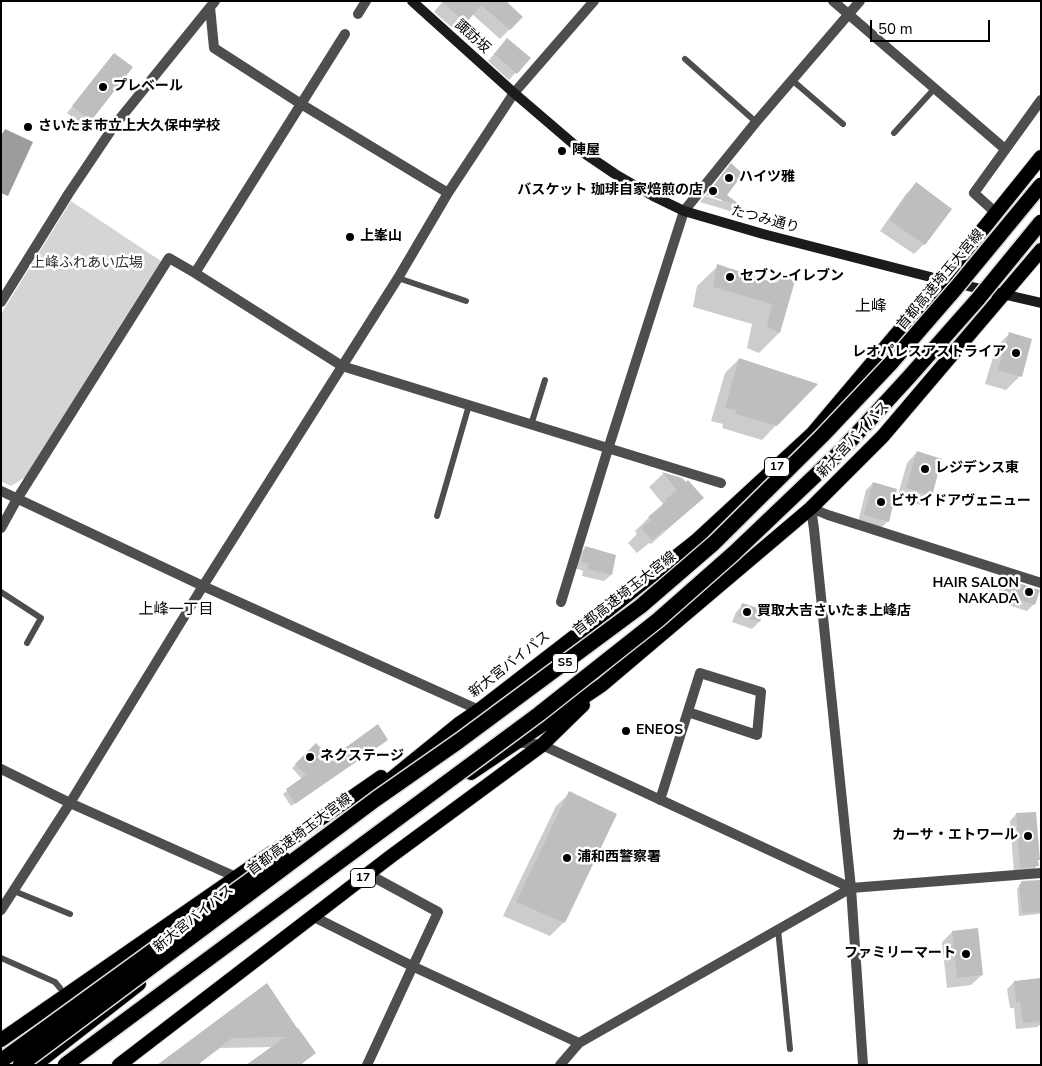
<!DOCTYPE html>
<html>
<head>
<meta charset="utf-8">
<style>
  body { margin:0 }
  #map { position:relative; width:1042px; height:1066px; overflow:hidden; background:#fff; font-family:"Nunito Sans",sans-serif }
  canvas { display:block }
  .frame { position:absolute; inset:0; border:2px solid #000; pointer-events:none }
  .scale { position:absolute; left:870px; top:20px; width:120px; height:22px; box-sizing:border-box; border:2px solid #000; border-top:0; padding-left:6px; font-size:15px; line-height:18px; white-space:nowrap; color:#000; -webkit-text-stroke:4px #fff; paint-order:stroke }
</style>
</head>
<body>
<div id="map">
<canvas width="1042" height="1066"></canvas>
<div class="frame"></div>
<div class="scale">50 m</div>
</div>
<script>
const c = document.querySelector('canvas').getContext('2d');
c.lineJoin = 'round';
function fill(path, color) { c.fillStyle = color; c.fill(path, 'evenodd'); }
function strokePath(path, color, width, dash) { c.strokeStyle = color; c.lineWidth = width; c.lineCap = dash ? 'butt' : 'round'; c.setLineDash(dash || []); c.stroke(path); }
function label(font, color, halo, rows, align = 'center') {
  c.font = font + ' "Nunito Sans","Noto Sans JP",sans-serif'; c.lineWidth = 5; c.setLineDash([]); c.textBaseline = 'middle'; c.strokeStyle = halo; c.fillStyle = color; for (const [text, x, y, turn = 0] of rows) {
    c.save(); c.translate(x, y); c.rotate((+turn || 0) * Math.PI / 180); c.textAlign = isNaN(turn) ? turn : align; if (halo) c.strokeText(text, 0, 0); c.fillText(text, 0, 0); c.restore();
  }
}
fill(new Path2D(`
  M71,201L161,261L100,357L29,475L11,486L1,481V314Z`), '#d5d5d5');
fill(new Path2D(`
  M5,129L33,142L8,196L1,193V136Z`), '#9c9c9c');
fill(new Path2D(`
  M443,1H504L521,17L500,39L472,14L456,31L434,12Z
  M501,46L529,58L509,80L488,61Z
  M108,61L90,120L84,127L67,113Z
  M725,172V195L737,205L730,211L700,202L705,196L721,201L723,199L707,194Z
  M916,184L924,244L914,254L880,231L906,194Z
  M718,266L773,284L780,277L793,281L779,333L759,353L747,348L752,324L693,307L697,286Z
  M1010,333L1020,376L1006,390L985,384L996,347Z
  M739,359L776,425L762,440L722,428L723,424L711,421L725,373Z
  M917,452L931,495L920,505L897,498L907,463Z
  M663,474L682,479L688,511L651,544L649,543L637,553L628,543L637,534L635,531L663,504L649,487Z
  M873,483L888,521L881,528L858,522L866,490Z
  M586,547L614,555L611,575L604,581L582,576L583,571L575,568L579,554Z
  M1006,580L1034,604L1027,611L1002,603L1003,599L997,596L1000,587Z
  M743,605L762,611L759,622L752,629L732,622L736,612Z
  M383,743L291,806L283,794L302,779L292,768L316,745L331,759Z
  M570,793L564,922L550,936L503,916L556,806Z
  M1016,814L1037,860V866L1031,873L1014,874L1010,821Z
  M1039,881L1041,912L1039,914L1019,916L1017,889L1022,883Z
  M952,932L982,975L971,985L947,988L942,942Z
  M1014,982L1041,990V1024L1037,1027L1016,1029L1014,1008H1010L1007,989Z
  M267,984L297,1030L314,1052L301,1065H248L274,1047L220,1048L200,1063L202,1065H159Z`), '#0003');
fill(new Path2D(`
  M441,1H506L523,17L510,30L481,5L466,23Z
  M507,38L531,58L517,74L494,54Z
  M114,53L133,67L91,121L72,106Z
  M731,163L743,174L727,195L739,204L738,205L706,195Z
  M916,182L952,209L925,245L889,220Z
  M717,264L778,284L780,275L795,281L780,333L767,327L772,304L713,287Z
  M1009,332L1032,339L1022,377L998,370Z
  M739,358L818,384L777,426L735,414L736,410L725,408Z
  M917,451L942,459L932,496L906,488Z
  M662,472L682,478L686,482L688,480L704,498L665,531L664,530L652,540L641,528L651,520L648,517L667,501L665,500L677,490Z
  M873,482L897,489L889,522L864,515Z
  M585,546L616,555L612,575L588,569L589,564L581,562Z
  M1006,579L1040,590L1035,605L1008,596L1009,592L1003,590Z
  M742,603L764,610L760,622L738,616Z
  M378,724L388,740L295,804L286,789L306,775L295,764L316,743L331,758Z
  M569,791L617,814L565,923L516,902Z
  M1036,812L1040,860H1038L1039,866L1020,868L1016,813Z
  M1040,880L1041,912L1022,913L1019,884H1021V881Z
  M978,928L983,975L957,978L952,931Z
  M1041,978V1021L1023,1023L1020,1002H1016L1014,981Z
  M267,983L297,1028H298L316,1053L300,1065H246L285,1037L232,1038L197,1065H157Z`), '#bebebe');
const trunk = new Path2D(`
  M471,773L602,685L811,508L883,436L1041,250
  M375,792L460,723L479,710L606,612L697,540L812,434L942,280L1041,157
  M1,1040L381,777
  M35,1065L139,984
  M119,1065L390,857L542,745L583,705`);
strokePath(trunk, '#dbdbdb', 16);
strokePath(new Path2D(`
  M685,59L756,122
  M792,80L843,124
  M894,133L935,88
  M398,278L466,301
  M531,425L545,380
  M437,516L469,405
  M1,592L41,618L27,643
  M14,891L70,914
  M778,929L790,1049
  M1,958L55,982L60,988`), '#4e4e4e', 6);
strokePath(new Path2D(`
  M833,1L1005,149
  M210,7L214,48L301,104L448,193
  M358,14L366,1
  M996,213L974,193L1041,100
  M195,273L345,34
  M1,302L69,193L114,126L215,1
  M1,491L203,586L479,710
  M1,528L17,499L169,258L195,273L342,366L721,483
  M561,602L608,449L684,211L756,122L860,1
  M515,742L542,745L851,888
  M1,769L70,803L236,877
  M660,800L700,673L761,692L757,735L688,712
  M1,910L70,803L203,586L398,278L448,193L514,93L594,1
  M312,916L412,966L579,1043L560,1065
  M579,1043L851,888L1041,873
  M367,1065L438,912L368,874
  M863,1065L851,888L814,529L811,508L828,515L1041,583`), '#4e4e4e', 10);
strokePath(new Path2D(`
  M412,1L514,93L584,153L615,174L653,196L684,211L763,234L942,280L1041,303`), '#1b1b1b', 10);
strokePath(trunk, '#000', 14);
const motorwayBridge = new Path2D(`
  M2,1060L282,857
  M20,1065L376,799L459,741L641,606L714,543L822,436L891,363L956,288L1041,185
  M65,1065L539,714L658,620L734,553L841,451L909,377L978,299L1041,222`);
strokePath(motorwayBridge, '#dbdbdb', 18, []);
strokePath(motorwayBridge, '#000', 15);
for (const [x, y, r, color] of [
  [103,87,5,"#000"],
  [28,127,5,"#000"],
  [562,151,5,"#000"],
  [729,178,5,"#000"],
  [713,191,5,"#000"],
  [350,237,5,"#000"],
  [730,277,5,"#000"],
  [1016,353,5,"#000"],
  [925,469,5,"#000"],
  [881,502,5,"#000"],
  [1029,592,5,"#000"],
  [747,612,5,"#000"],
  [626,731,5,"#000"],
  [310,757,5,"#000"],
  [1028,836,5,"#000"],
  [567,858,5,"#000"],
  [966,954,5,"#000"]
]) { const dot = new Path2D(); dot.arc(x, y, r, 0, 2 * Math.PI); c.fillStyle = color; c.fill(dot); strokePath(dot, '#fff', 2); }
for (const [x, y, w] of [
  [777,467,25],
  [565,663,25],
  [363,878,25]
]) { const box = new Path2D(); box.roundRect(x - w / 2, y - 9.5, w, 19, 4); c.fillStyle = '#fff'; c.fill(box); strokePath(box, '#000', 1); }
label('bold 12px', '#000', null, [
  ["17",777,467],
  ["S5",565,663],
  ["17",363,878]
]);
label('14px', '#000', '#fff', [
  ["諏訪坂",472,37,42],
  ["たつみ通り",765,220,15],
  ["首都高速埼玉大宮線",941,280,-50],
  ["新大宮バイパス",854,440,-47],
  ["首都高速埼玉大宮線",625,594,-38],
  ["新大宮バイパス",510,665,-38],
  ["首都高速埼玉大宮線",300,835,-37],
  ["新大宮バイパス",194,919,-39]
]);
label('bold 14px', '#000', '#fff', [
  ["プレベール",113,87],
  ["さいたま市立上大久保中学校",38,127],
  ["陣屋",572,151],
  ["ハイツ雅",739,178],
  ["バスケット 珈琲自家焙煎の店",703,191,"right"],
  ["上峯山",360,237],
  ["セブン-イレブン",740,277],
  ["レオパレスアストライア",1006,353,"right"],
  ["レジデンス東",935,469],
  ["ビサイドアヴェニュー",891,502],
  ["HAIR SALON",1019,584,"right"],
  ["NAKADA",1019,600,"right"],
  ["買取大吉さいたま上峰店",757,612],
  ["ENEOS",636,731],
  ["ネクステージ",320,757],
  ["カーサ・エトワール",1018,836,"right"],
  ["浦和西警察署",577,858],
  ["ファミリーマート",956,954,"right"]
], 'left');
label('14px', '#2c2c2c', '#fff', [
  ["上峰ふれあい広場",87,264]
]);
label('15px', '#000', '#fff', [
  ["上峰一丁目",176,610]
]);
label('16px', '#000', '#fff', [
  ["上峰",871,307]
]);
</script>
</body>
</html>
